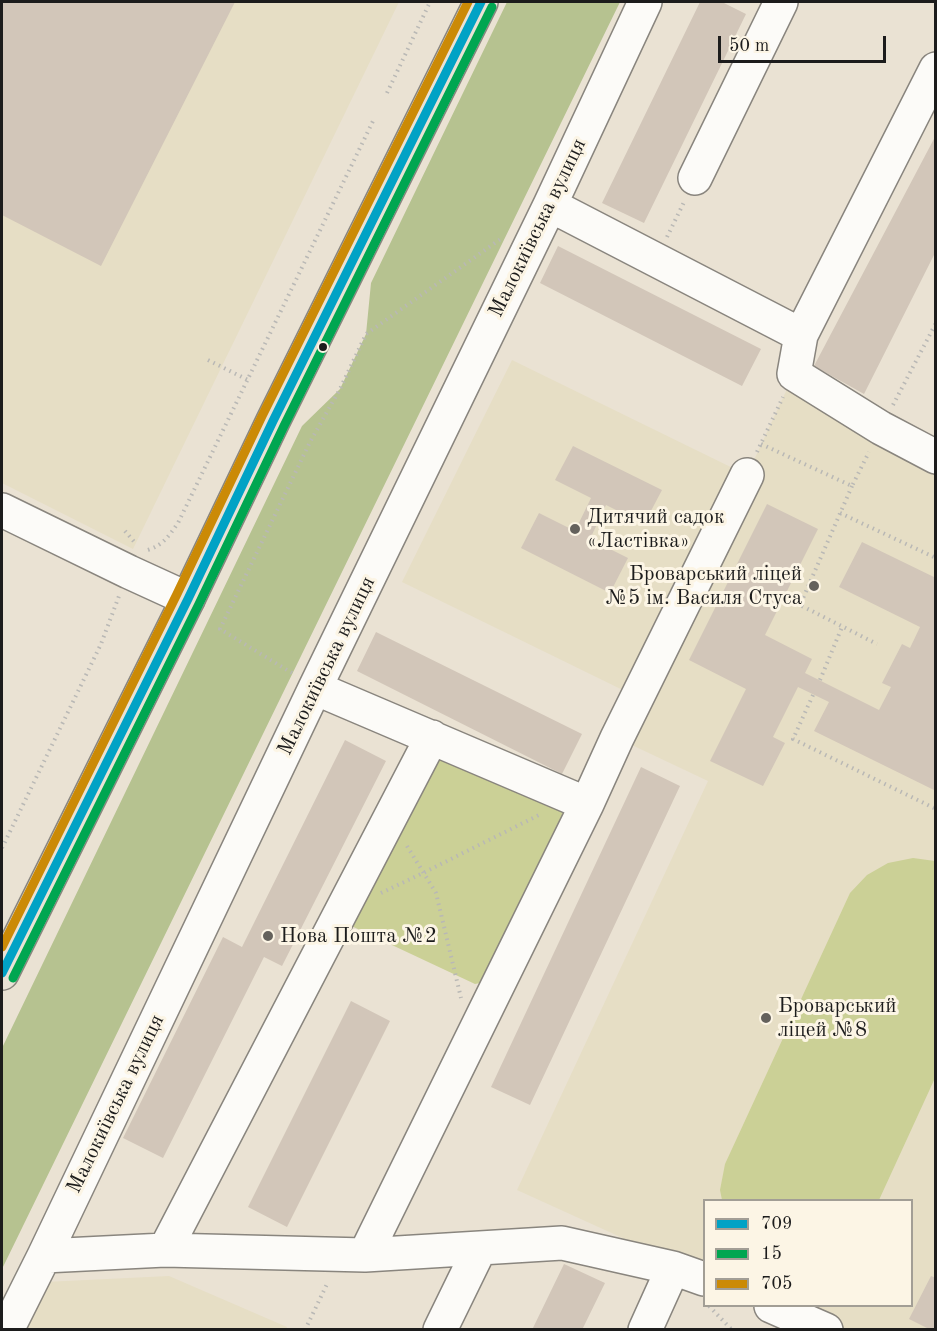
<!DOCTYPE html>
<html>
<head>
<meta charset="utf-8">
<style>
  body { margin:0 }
  #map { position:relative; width:937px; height:1331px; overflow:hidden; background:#eae2d3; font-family:"Old Standard TT",serif }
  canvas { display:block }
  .frame { position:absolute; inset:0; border:3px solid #1c1c1c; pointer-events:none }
  .legend { position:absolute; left:703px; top:1199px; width:210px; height:108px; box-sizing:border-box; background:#fcf5e5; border:2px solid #a29e95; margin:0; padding:8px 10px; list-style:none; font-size:18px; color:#1c1c1c }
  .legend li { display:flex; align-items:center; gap:12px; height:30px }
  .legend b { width:30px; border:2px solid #a29e95 }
  .scale { position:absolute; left:718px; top:36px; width:168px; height:27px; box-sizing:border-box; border:3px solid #1c1c1c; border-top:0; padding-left:8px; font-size:18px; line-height:21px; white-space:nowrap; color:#1c1c1c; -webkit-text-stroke:4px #fcf5e5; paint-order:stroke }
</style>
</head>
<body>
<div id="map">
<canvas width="937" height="1331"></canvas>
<div class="frame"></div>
<ul class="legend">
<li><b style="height:8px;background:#01a2c5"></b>709</li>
<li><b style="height:8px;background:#00a651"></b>15</li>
<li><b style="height:8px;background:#cb8a06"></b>705</li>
</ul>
<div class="scale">50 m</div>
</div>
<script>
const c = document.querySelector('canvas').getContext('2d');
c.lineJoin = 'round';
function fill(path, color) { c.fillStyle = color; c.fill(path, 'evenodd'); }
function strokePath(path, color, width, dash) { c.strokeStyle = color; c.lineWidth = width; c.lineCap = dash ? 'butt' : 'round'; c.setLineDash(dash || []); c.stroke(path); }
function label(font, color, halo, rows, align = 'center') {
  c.font = font + ' "Old Standard TT",serif'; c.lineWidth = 6; c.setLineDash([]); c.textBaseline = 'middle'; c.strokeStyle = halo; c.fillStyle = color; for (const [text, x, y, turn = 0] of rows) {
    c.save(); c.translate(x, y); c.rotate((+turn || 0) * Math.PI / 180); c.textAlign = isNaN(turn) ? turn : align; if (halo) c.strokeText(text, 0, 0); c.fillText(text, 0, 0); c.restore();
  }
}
fill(new Path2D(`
  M2,2H399L133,549L2,483Z
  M512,360L747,475L794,374L935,457V1329H826L771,1306H912V1200H704V1275L517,1190L708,781L617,738L637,697L402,582Z
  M169,1276L287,1327L286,1330H22L45,1282Z`), '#e6dec5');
fill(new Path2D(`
  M431,752L557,800L568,816L489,981L475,984L345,923Z
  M913,858L935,861V1078L879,1200H722L720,1190L725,1164L850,893L867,875L888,863Z`), '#cbd096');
fill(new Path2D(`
  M507,2H620L2,1269V1048L302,426L340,389L366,334L371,283Z`), '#b6c290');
fill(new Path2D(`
  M2,2H235L101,266L2,215Z
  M700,2H725L724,3L746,14L644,223L602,203Z
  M936,135V251L864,394L814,366Z
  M558,246L761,349L742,386L540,283Z
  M573,446L662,490L644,524L606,505L590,539L628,558L610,593L521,548L539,513L575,531L591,498L555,480Z
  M767,504L818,529L765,635L812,659L805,673L879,710L891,687L882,683L902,644L910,648L920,627L839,587L862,542L936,578V791L814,731L829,702L798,687L773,737L785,743L763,786L710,761L746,689L689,660Z
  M376,632L582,734L562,774L357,671Z
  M345,740L386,761L282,966L264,957L163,1158L123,1138L223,937L242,947Z
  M641,767L680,786L530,1105L491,1087Z
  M351,1001L390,1021L287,1227L248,1207Z
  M564,1264L605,1283L582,1330H532Z
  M931,1276L936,1278V1330H931L909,1319Z`), '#d2c6b9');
const minor = new Path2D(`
  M695,178L781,2
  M550,205L801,335L794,374L881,428L936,457
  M801,335L936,69
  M2,510L129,572L188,599
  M315,688L587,804L365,1255
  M587,804L617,738L747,475
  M165,1250L432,737
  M44,1256L165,1250L365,1255L562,1243L673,1268L704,1279
  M771,1306L826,1330
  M7,1330L44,1256L315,688L550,205L645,2
  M440,1330L480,1248
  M645,1330L673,1268`);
const major = new Path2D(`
  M2,973L188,599L273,421L481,2`);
strokePath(minor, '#89857e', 36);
strokePath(major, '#89857e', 36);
strokePath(new Path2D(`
  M387,93L430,2
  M667,237L685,200
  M208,360L248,380
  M893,405L936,323
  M761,444L852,486L869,452
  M757,452L783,397
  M852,486L800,605L877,644
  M840,513L936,558
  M125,531L136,544
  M148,550C163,545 169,536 178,523L374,119
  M292,673L220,629L310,442L340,389L366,334L502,238
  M820,680L842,627
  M813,695L793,739L936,809
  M407,846L436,893L461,998
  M2,848L101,644L119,596
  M381,893L423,873L541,814
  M709,1306L732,1330
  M305,1330L328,1282`), '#b9b8b5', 4, [1.5, 4.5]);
strokePath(minor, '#fcfbf8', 33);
strokePath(major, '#e9e2d5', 33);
strokePath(new Path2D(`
  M2,973L188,599L273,421L481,2`), '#01a2c5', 9);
strokePath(new Path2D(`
  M13,978L199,604L284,426L492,7`), '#00a651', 9);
strokePath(new Path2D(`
  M2,947L177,594L262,416L468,2`), '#cb8a06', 9);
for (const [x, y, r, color] of [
  [323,347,5,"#1c1c1c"],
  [575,529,6,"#64615c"],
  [814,586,6,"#64615c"],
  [268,936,6,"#64615c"],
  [766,1018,6,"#64615c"]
]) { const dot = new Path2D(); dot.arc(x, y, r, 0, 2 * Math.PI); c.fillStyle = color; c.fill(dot); strokePath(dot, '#fcf5e5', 2); }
label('21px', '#1c1c1c', '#fcf5e5', [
  ["Малокиївська вулиця",538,228,-64],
  ["Малокиївська вулиця",327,666,-64],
  ["Малокиївська вулиця",116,1104,-64]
]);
label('21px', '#1c1c1c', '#fcf5e5', [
  ["Дитячий садок",587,517],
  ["«Ластівка»",587,541],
  ["Броварський ліцей",802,574,"right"],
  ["№5 ім. Василя Стуса",802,598,"right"],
  ["Нова Пошта №2",280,936],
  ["Броварський",778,1006],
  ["ліцей №8",778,1030]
], 'left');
</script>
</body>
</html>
